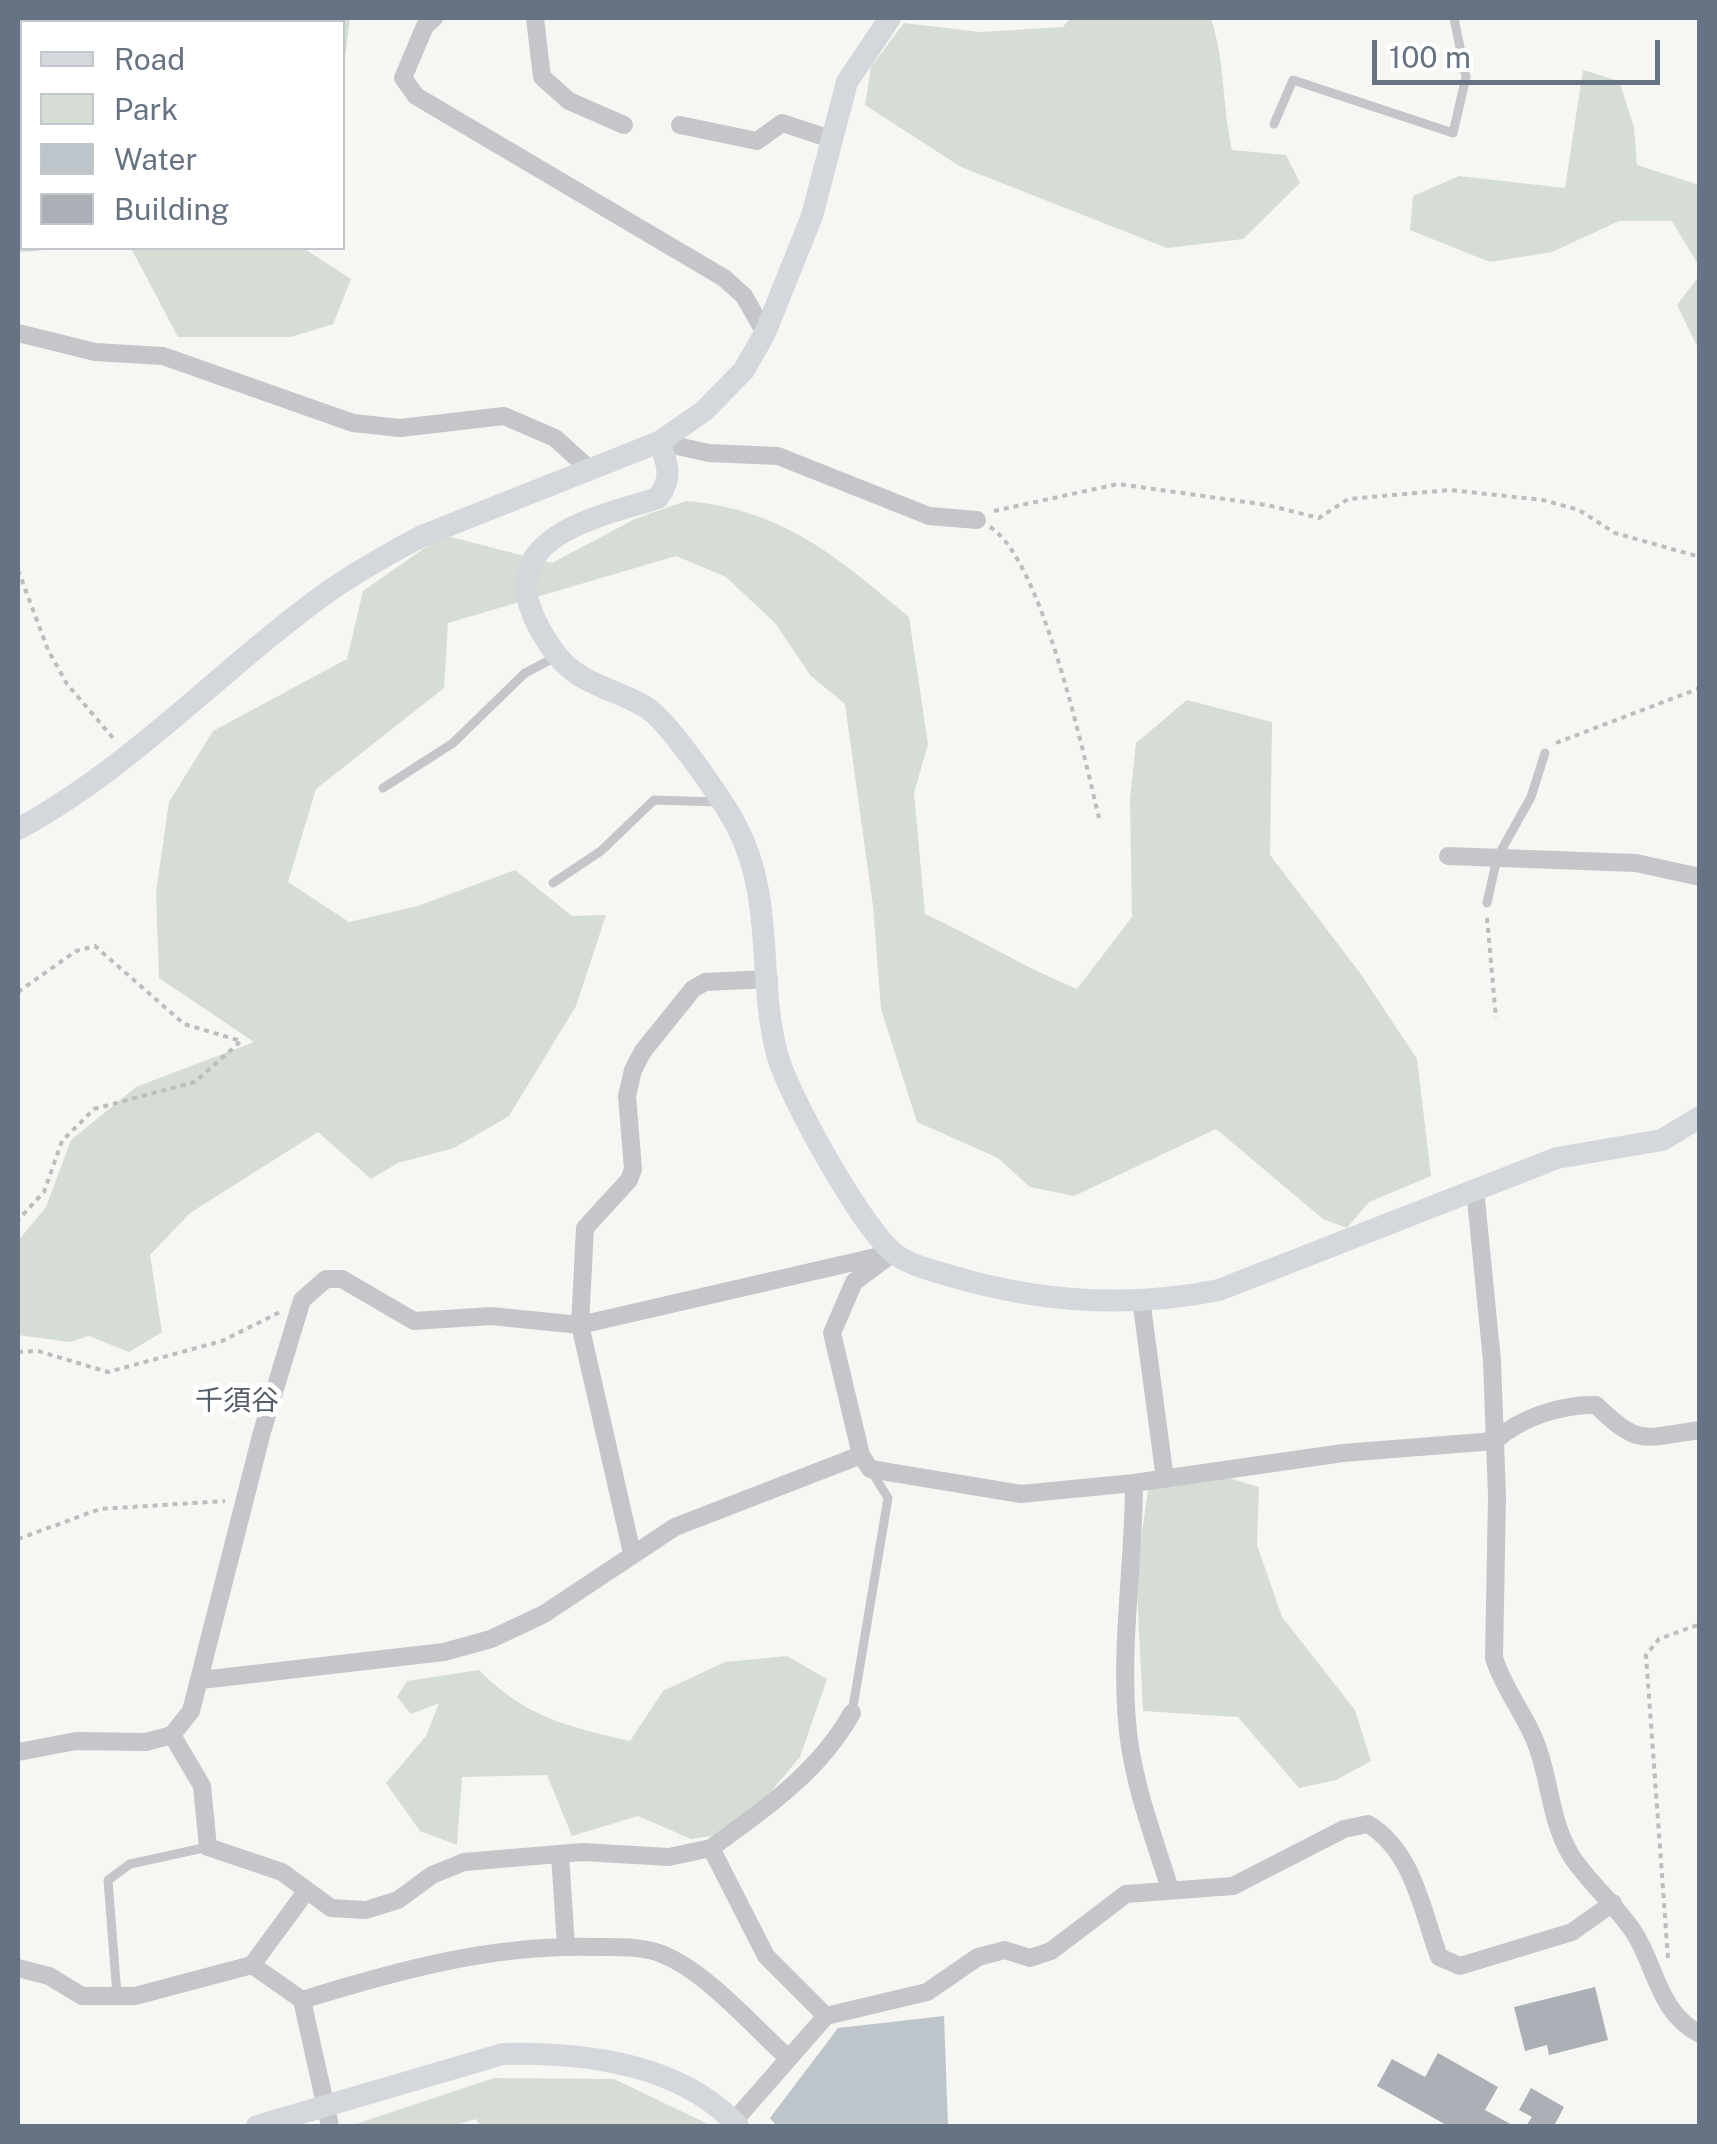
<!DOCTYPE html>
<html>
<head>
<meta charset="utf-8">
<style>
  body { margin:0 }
  #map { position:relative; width:1717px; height:2144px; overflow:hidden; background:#f6f6f3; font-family:"Public Sans",sans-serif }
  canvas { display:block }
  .frame { position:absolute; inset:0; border:20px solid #667382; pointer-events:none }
  .legend { position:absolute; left:20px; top:20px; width:325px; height:230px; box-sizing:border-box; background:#fff; border:2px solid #c2c7cd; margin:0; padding:12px 18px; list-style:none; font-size:30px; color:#667382 }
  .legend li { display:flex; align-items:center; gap:20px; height:50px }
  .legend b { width:50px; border:2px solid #c2c7cd }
  .scale { position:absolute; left:1372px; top:40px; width:288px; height:45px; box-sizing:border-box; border:5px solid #667382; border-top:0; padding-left:12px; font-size:30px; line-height:35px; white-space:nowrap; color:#667382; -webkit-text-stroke:8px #fff; paint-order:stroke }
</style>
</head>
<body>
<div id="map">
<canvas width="1717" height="2144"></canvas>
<div class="frame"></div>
<ul class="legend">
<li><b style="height:12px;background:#d4d8dc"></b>Road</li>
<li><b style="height:28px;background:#d6ddd4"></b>Park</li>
<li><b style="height:28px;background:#bdc5ca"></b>Water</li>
<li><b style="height:28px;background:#aab0b6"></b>Building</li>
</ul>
<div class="scale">100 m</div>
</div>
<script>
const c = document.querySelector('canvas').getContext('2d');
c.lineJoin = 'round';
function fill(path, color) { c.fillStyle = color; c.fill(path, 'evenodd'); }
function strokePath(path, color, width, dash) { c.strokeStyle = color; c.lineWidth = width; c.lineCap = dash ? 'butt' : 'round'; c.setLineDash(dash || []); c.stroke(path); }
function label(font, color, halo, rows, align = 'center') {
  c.font = font + ' "Public Sans","Noto Sans JP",sans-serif'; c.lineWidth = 10; c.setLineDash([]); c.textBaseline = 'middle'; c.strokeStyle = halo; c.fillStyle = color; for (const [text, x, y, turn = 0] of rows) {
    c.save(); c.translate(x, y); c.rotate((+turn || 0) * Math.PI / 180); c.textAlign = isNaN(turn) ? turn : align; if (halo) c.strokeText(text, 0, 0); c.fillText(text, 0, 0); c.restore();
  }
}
fill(new Path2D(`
  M150,18H350L343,74L342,22H144Z
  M1070,18H1211C1225,62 1222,104 1232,150L1286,155L1300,183L1243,239L1167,248L961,167L865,105L871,67L904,23L980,32L1063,27Z
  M1583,70L1619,81L1634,127L1637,165L1699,185V266L1672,221H1619L1552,252L1490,262L1410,230L1413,196L1459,176L1565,188Z
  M18,100L22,105V248L42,251L18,252Z
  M131,248H303L351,279L333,324L291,337H178Z
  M1699,276V350L1677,305Z
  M686,501C783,509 838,558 909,617L928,744L914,793L925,914C977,938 1024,967 1077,989L1132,917L1130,800L1136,743L1187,700L1272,722L1270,855L1360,973L1417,1059L1431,1176L1369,1202L1347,1228L1323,1219L1216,1129L1074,1196L1030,1187L998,1158L917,1122L881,1009L873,906L845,704L811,676L775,623L726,577L676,556L448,623L444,688L316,789L288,882L349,922L418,906L515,870L572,916L606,915L576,1006L509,1116L454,1148L398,1163L371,1179L318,1132L190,1213L150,1255L162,1332L129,1352L89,1336L70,1342L18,1335V1241L46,1207L71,1140L136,1087L254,1042L159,978L156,892L169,802L213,731L347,659L363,591L443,535L552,563L635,519Z
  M1219,1475L1259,1487L1257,1545L1282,1617L1355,1710L1371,1761L1336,1780L1299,1788L1238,1717L1143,1711L1136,1572L1149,1484Z
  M787,1656L827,1679L800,1757L737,1832L691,1839L638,1816L572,1836L547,1775L462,1777L457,1845L420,1831L386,1783L426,1736L439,1703L411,1714L397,1697L407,1681L479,1670C525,1717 568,1727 630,1741L663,1691L725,1662Z
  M494,2078L614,2079L712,2126H480L476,2119L453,2126H350Z`), '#d6ddd4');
fill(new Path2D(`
  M944,2016L948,2126H777L770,2118L838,2028Z`), '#bdc5ca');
fill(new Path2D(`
  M1595,1987L1608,2040L1549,2055L1547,2045L1525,2051L1514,2007Z
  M1438,2053L1498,2087L1485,2110L1514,2126H1448L1377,2086L1392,2059L1425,2077Z
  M1531,2088L1564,2107L1554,2126H1526L1532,2117L1519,2110Z`), '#aab0b6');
strokePath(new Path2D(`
  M994,511L1118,484L1267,505L1319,518L1348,499L1450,490L1543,500L1579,510L1615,533L1700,557
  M990,527C1042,559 1084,756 1099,818
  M18,570L48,650L67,684L113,738
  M1556,743L1700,688
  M1487,918L1496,1018
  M18,992L76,951L95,946L184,1024L241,1041L195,1082L94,1109L62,1141L44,1192L18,1220
  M18,1352L38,1351L108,1372L222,1341L280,1312
  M18,1539L100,1509L225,1501
  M1668,1958L1646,1655L1659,1639L1700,1624`), '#bbbdbf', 4, [5, 5]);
strokePath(new Path2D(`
  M1274,124L1293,80L1453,133L1466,77L1454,18
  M383,788L453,743L525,673L554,658
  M553,883L601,851L654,800L719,802
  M1487,903L1497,858L1531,797L1545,753
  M852,1713L888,1498L870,1469
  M117,1995L108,1880L130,1864L208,1847`), '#c4c6ca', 9);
strokePath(new Path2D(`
  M434,18L425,26L403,78L416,96L724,278L744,296L765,333
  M535,18L542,77L569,101L624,125
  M680,125L757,141L782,123L831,139
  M18,333L95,352L163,356L353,423L400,428L504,416L555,438L588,468
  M659,442L709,453L778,456L929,516L977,520
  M1448,856L1636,863L1700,877
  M1475,1189L1492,1361L1497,1496L1494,1658C1505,1693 1530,1720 1540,1755C1551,1790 1552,1825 1572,1857C1590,1884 1617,1906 1635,1934C1657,1970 1659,2013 1700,2034
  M885,1259L854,1282L832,1333L861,1455L870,1469L1021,1494L1134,1483L1343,1453L1495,1441C1519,1418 1562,1404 1596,1405C1639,1447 1642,1438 1700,1430
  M1141,1299L1165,1479
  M1134,1483C1134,1566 1119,1649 1128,1732C1134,1786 1154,1838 1170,1889
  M632,1553L580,1325L585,1228L629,1180L633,1169L627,1096L633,1070L643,1051L693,989L705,982L769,979
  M201,1680L444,1652L491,1639L544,1614L675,1527L861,1455
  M172,1735L202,1786L208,1847L282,1872L331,1908L366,1910L398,1900L432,1875L464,1862L583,1852L669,1857L711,1848L766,1956L826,2016
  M18,1752L76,1741L146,1742L172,1735L191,1711L262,1432L302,1300L326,1279H342L414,1321L491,1316L580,1325L893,1253
  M711,1848C765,1809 819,1772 852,1713
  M560,1855L566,1946
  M252,1965L302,2000L330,2126
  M18,1968L49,1976L82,1996H135L252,1965L305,1893
  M302,2000C399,1970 494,1944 596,1947C617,1947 645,1946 664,1955C706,1972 754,2027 788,2058
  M734,2121L826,2016L927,1992L978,1957L1005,1950L1030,1958L1051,1951L1126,1894L1233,1886L1344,1829L1368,1824C1413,1851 1422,1910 1439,1957L1460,1966L1572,1932L1613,1903`), '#c4c6ca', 18);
strokePath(new Path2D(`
  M659,442C668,464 673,478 658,498C617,512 529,527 526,583C525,611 553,658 576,673C598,689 628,694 650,710C671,726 723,800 736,825C775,898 757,977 777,1054C788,1095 863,1230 895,1254C911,1266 932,1270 951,1276C1038,1302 1130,1308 1219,1290L1557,1158L1662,1140L1700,1117
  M18,829C133,767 223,667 329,591C358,571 390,553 422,536L659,442L704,411L744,370L765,333L812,216L847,82L890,18
  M257,2126L503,2054C584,2052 680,2063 738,2126`), '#d4d8dc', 22);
label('28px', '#545d68', '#fff', [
  ["千須谷",237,1401]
]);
</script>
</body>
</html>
